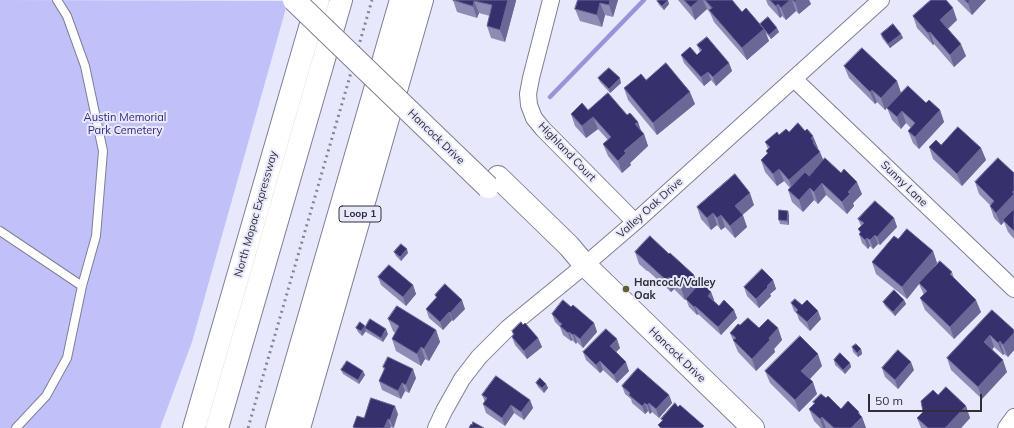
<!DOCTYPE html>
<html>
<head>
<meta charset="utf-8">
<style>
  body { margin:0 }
  #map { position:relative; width:1014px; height:428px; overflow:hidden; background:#e7e8fb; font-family:Mulish,sans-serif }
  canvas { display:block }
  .scale { position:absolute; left:868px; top:394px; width:114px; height:18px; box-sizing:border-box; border:2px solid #2f2f38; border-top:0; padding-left:5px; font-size:12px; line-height:14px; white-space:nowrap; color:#2f2f38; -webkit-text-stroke:3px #e7e8fb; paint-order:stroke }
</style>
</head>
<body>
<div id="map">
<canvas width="1014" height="428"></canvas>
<div class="scale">50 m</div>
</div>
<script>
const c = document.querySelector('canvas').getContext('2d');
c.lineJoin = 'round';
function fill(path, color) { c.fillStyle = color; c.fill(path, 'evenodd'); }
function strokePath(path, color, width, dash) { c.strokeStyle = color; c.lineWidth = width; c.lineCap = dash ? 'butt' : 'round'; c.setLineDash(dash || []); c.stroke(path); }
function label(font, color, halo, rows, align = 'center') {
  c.font = font + ' Mulish,sans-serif'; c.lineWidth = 4; c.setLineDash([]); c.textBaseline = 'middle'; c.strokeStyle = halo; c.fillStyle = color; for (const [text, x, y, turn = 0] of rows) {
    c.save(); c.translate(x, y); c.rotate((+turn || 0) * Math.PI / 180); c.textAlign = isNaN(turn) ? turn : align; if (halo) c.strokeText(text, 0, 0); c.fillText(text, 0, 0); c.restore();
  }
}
fill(new Path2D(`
  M0,0L288,1L192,342L160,428H0Z`), '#c1c1fa');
strokePath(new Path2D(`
  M550,97L644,0`), '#9695da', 4.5);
const lane = new Path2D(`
  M0,231L82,286
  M16,428L46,396L67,358L82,286L96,236L103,151L85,66L67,16L57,0`);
const street = new Path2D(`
  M551,0L531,78L528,94L529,105L534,118L543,129L635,222
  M794,79L1014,289
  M436,428L444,411L462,379L479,357L508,328L585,265L635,222L881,0
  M1006,428L1014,417`);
const secondary = new Path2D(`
  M498,177L569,246L585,265L753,428`);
const highway = new Path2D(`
  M194,428L318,0
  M217,428L341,0
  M277,428L401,0
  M299,428L422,0`);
strokePath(lane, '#7e7f94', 10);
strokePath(street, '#7e7f94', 18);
strokePath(secondary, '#7e7f94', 24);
strokePath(highway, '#7e7f94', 24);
strokePath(lane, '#fff', 8);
strokePath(street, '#fff', 16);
strokePath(secondary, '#fff', 22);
strokePath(highway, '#fff', 22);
strokePath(new Path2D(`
  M248,428L372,0`), '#858593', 3, [2, 4]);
const secondaryBridge = new Path2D(`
  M294,0L488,187`);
strokePath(secondaryBridge, '#7e7f94', 24, []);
strokePath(secondaryBridge, '#fff', 22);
fill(new Path2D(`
  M453,0H516L505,42L491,38L487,26L490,16L479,13L477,18L457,12Z
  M578,0H618L613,17L605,15L602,27L580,21L575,9Z
  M678,0H732L742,12L760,24L779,32L771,39L766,33L769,41L747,60L714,22L710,13L707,9L695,20Z
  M766,0H809L811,4L799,14L796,11L786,20L782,16L780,18L768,5Z
  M957,0H986L972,15Z
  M657,1L669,4L664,10L659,5Z
  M913,16L957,20L948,29L966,56L954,67L934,44L933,45L917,28Z
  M881,34H901L903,38L890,48L882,38Z
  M697,45L729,63L732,71L716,86L711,80L704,86L684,63L681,55H697L700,52Z
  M844,66L897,81L901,93L926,103L940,110L944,122L919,149L913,143L908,131L911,128L906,123L901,129L892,120L887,108L885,110L877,102L875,104L849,78Z
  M598,78L621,83L610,93L600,82Z
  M646,80L695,104L657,135L628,100L624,88Z
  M588,110L627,115L638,122L641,131L644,134L648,146L630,163L631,165L622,173L608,156L603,144L608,140L598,129L586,138L575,126L571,114Z
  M789,132L818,148H817L823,160L862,194L853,203L854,206L847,214L826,195L818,204L814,200L803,212L792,202L788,190L790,188L784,181L777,186L765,172L761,160L767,154L766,151L768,149L765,142L779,135Z
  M941,145L981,148L986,160L962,186L933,159L929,147Z
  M1014,173V239L1008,232L1004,222L1001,225L994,218L990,206V205L979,194L975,182Z
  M754,205L742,215L747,227L735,238L725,227L721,230L717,225L711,230L701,219L697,207Z
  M789,215V225L780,224L779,220Z
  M894,218L897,227L880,245L878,244L873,249L870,246L868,249L862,243L859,234L860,233L858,229L861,226L858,219Z
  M898,239L933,251L937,263L934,267L952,272L954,278L981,312L954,339L925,310L920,298L924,295L919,284L907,299L876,274L872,262Z
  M394,252L408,253L401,261L396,256Z
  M635,252L669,254L694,275L698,286L711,292L714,300V301L719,306L734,310L737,318L721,335L698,314L697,315L689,307L686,299L685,300L674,289L671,292L648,271H647L639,264Z
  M378,277L413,285L416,294L406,306L381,285Z
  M773,280L776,289L770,294L771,296L759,308L747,296L744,287Z
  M435,295L465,309L453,321L452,320L443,330L429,318L426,309L436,298Z
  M904,300L906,304L895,316L885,306L883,302Z
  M791,303L802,305L821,319L810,331L799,320L797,314L794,311Z
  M571,307L594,323L597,332L583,348L577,342L576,344L572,340L571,341L563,335L560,327L555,322L552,314Z
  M992,310L1014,330V350L1008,357L1004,354L1003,355L994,347L992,350L1007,372L982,399L951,370L947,358Z
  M388,319L436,330L440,342L429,361L425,359L421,366L396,351L392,339L395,333L393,331Z
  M740,325L759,328H778L782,340L774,349L775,352L756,371L738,352L730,333Z
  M365,326V327L388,334L383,342L366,332V331L362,336L358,332L356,328Z
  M512,331L538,338L542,347L527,359L515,345L512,337L513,335Z
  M852,347L861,349L862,354L858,357L853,352Z
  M620,348L616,352L629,371L617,383L603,370L600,373L586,360L583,352Z
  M834,360L850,363L851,367L845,374L835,365Z
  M822,366L810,379L817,394L799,412L770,383L765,371Z
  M383,367L416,378L409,393L405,391L401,399L382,390L379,381L384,370Z
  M882,368L914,370L898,389L885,377Z
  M341,370L365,375L359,384L343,374Z
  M536,383L546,384L548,388L544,393L538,387Z
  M622,386L669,395L672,403L659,418L652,412L650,414L648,411L645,414L632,403L631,399L625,394Z
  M482,395L530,400L533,408L524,420L514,413L505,426L486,413L483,404L485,402Z
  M938,395L966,406L970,418L961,428H921L917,418Z
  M826,398L841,409L859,412L860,415L862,417L866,428H821L814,421L809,409L814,404L813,402Z
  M398,414L394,428L391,427L390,428H353V427L364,418Z`), '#8e8cb4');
fill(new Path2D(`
  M508,0H516V1L505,42L500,30Z
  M610,0H618L613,17L609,5Z
  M668,0L669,4L664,10L662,6Z
  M699,0H703L707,9L695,20L691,7Z
  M790,0H792L796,11L786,20L781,8Z
  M797,0H809L811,4L799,14L795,2Z
  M970,0H986L972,15L968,3Z
  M474,1L479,13L477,18L473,6Z
  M600,3L605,15L602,27L597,15Z
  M778,4L782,16L780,18L776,6Z
  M953,8L957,20L944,32L940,20Z
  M777,28L779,32L771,39L769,35Z
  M764,29L769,41L747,60L742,48Z
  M930,32L934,44L933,45L928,33Z
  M901,34L903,38L890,48L888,44Z
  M961,44L966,56L954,67L950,55Z
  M729,63L732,71L716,86L713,77Z
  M708,72L711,80L704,86L701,77Z
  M620,78L621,83L610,93L609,89Z
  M897,81L901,93L885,110L881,98Z
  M872,90L877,102L875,104L870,92Z
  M690,92L695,104L657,135L653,123Z
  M940,110L944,122L919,149L915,137Z
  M902,111L906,123L901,129L897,117Z
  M593,117L598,129L586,138L582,126Z
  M638,122L642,134L635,124Z
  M644,134L648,146L630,163L631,165L622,173L618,161L624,151Z
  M813,136L818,148L817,149L820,152L825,164L793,192L789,180L811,138Z
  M981,148L986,160L962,186L957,174Z
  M779,169L784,181L777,186L773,174Z
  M857,182L862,194L853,203L854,206L847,214L842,202L848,192Z
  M822,183L826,195L818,204L814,192Z
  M810,188L814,200L803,212L799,200Z
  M1014,191V211L1003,220L1004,222L1001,225L996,213Z
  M750,193L754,205L739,218L735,206Z
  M788,211L789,215V225L787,221Z
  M713,213L717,225L711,230L707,218Z
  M721,215L725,227L721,230L717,218Z
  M743,215L747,227L735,238L730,226Z
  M894,218L897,227L880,245L877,237Z
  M875,235L878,244L873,249L870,240Z
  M867,238L870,246L868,249L865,240Z
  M407,249L408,253L401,261L400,257Z
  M933,251L937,263L920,284L919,283V284L907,299L902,287Z
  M694,275L698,287L685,300L681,288Z
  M669,277L674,289L671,292L666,280Z
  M773,280L776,289L770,294L771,296L759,308L756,299L767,286Z
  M413,285L416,294L406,306L403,297Z
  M711,292L714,300L711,304L708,296Z
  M462,300L465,309L453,321L450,313Z
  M904,300L906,304L895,316L893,312Z
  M976,300L981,312L954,339L950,327Z
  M695,306L698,314L697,315L694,307Z
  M734,310L737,318L721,335L718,327Z
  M818,311L821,319L810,331L807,322Z
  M449,312L452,320L443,330L440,322Z
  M594,323L597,332L583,348L580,339Z
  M365,326L366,329L365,328L366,331L362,336L361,331Z
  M778,328L782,340L774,349L775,352L756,371L752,359L769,338Z
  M386,329L388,334L383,342L381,338Z
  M436,330L440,342L429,361L424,349Z
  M569,332L572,340L571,341L568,333Z
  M1014,333V350L1008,357L1003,345Z
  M574,334L577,342L576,344L573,335Z
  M990,335L994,347L988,354L984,342Z
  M538,338L542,347L527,359L524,351Z
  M617,339L620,348L613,355L610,346Z
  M1000,341L1004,354L1003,355L998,343Z
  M421,347L425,359L421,366L417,354Z
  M861,349L862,354L858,357L857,353Z
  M818,354L822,366L806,383L801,371Z
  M1003,360L1007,372L982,399L978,387Z
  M600,361L603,370L600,373L596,365Z
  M626,362L629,371L617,383L614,375Z
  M911,362L914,370L898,389L895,380Z
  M850,363L851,367L845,374L843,370Z
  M413,369L416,378L409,393L406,385Z
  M363,371L365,375L359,384L358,380Z
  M813,382L817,394L799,412L795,400Z
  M402,383L405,391L401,399L398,391Z
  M546,384L548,388L544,393L542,388Z
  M669,395L672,403L659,418L656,409Z
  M530,400L533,408L524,420L521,412Z
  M645,403L648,411L645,414L642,406Z
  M649,403L652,412L650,414L647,405Z
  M511,405L514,413L505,426L502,418Z
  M395,406L398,414L393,428L390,420Z
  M966,406L970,418L961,428H945Z
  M859,412L861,418L862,417L866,428H851L858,413Z
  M822,417L826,428H823L820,419Z
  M388,419L391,427L390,428H384Z`), '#6b6797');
const building = new Path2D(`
  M453,0H508L500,30L487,26L492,5L474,1L473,6Z
  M578,0H610L609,5L600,3L597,15L575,9Z
  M658,0H668L662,6L657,1Z
  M684,0H699L691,7Z
  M705,0H732L742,12L746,8L764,29L742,48L709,10L712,8Z
  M770,0H790L781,8L778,4L776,6Z
  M793,0H797L795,2Z
  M931,0H946L953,8L940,20L961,44L950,55L930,32L928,33L913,16Z
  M965,0H970L968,3Z
  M768,17L777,28L769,35L760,24Z
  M893,24L901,34L888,44L881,34Z
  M707,37L729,63L713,77L708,72L701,77L681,55L690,47L697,55L702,50L697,45Z
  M862,48L897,81L881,98L872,90L870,92L844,66Z
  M666,63L690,92L653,123L624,88L641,74L646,80Z
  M609,68L620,78L609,89L598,78Z
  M908,86L926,103L929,100L940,110L915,137L908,131L915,123L902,111L897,117L887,108Z
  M608,93L627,115L630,113L638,122L635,124L644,134L624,151L626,153L618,161L603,144L611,137L593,117L582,126L571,114L582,103L588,110Z
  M798,123L805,131L807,129L813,136L811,138L814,142L813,143L820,152L789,180L779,169L773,174L761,160L768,153L766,151L770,147L765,142L777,132L779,135L786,129L789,132Z
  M958,127L981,148L957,174L929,147L936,140L941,145Z
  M825,158L841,173L844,169L857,182L848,192L850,194L842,202L822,183L814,192L810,188L799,200L788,190L805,172L809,176Z
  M998,158L1014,173V191L1012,192L1014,194L996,213L990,206L994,201L975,182Z
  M735,174L750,193L735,206L743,215L730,226L721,215L717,218L713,213L707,218L697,207Z
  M875,201L894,218L877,237L875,235L870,240L867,238L865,240L859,234L861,232L858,229L864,223L858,219Z
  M1014,209V231L1003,220Z
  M779,210L788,211L787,221L779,220Z
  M907,229L933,251L902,287L872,262L894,236L898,239Z
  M650,236L669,254L670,253L694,275L681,288L669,277L666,280L643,259L635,252Z
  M401,244L407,249L400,257L394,252Z
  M940,261L952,272L950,274L976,300L950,327L920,298L927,291L919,283Z
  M389,265L413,285L403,297L378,277Z
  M762,269L773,280L767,286L768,287L756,299L744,287Z
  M701,282L711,292L708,296L719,306L724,300L734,310L718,327L695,306L694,307L686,299Z
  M445,284L462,300L450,313L449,312L440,322L426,309L437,297L435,295Z
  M894,290L904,300L893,312L883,302Z
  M795,299L802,305L807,300L818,311L807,322L796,312L798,310L791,303Z
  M563,300L571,307L573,305L594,323L580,339L574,334L573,335L569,332L568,333L567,332L560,326L562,324L558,321V320L552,314Z
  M397,306L436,330L424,349L421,347L417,354L392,339L399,326L388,319Z
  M992,310L1014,330V333L1003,345L1000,341L998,343L990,335L984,342L1003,360L978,387L947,358Z
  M748,318L759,328L768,319L778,328L769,338L770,340L752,359L733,340L736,338L730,333L738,324L740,325Z
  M370,319L386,329L381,338L365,328Z
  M360,322L365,326L361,331L356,328Z
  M521,322L523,325L525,323L538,338L524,351L512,337L514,334L512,331Z
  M606,329L617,339L610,346L626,362L614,375L600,361L596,365L583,352Z
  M800,336L818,354L801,371L813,382L795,400L765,371Z
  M856,344L861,349L857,353L852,347Z
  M898,350L911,362L895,380L882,368Z
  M840,353L850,363L843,370L834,360Z
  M388,357L413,369L406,385L402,383L398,391L379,381L385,368L383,367Z
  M347,361L363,371L358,380L341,370Z
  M638,368L669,395L656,409L649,403L647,405L645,403L642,406L629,395L630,393L622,386Z
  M496,376L530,400L521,412L511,405L502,418L483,404L487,398L482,395Z
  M540,378L546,384L542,388L536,383Z
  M946,387L966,406L945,428H928L917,418L923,412L921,401L933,390L938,395Z
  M821,394L826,398L828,396L841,409L848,401L859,412L858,413L862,417L851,428H834L822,417L820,419L809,409L815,403L813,402Z
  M371,398L395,406L390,420L388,419L384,428H356L353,427L357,416L364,418Z
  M675,403L678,407L680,405L704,426L702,428H661L658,425L663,420L661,419Z
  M473,422L484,428H469L471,424L472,425Z`);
fill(building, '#36306c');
strokePath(building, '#6b6797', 1);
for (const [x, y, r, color] of [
  [626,289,4,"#635f2b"]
]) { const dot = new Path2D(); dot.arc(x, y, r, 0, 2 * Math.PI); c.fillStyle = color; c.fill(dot); strokePath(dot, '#e7e8fb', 1.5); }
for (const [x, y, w] of [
  [360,214,42]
]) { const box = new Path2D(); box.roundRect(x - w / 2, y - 8, w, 16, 3); c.fillStyle = '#e7e8fb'; c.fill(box); strokePath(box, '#2f2f38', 1); }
label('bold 10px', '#2f2f38', null, [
  ["Loop 1",360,214]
]);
label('11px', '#342777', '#e7e8fb', [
  ["Austin Memorial",125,118],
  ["Park Cemetery",125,131]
]);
label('11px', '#2f2f38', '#e7e8fb', [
  ["Hancock Drive",436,137,44],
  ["Highland Court",567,152,46],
  ["Sunny Lane",904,184,44],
  ["Valley Oak Drive",650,208,-42],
  ["North Mopac Expressway",256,214,-74],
  ["Hancock Drive",677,355,44]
]);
label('bold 11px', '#2f2f38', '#e7e8fb', [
  ["Hancock/Valley",634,283],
  ["Oak",634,296]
], 'left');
</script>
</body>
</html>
